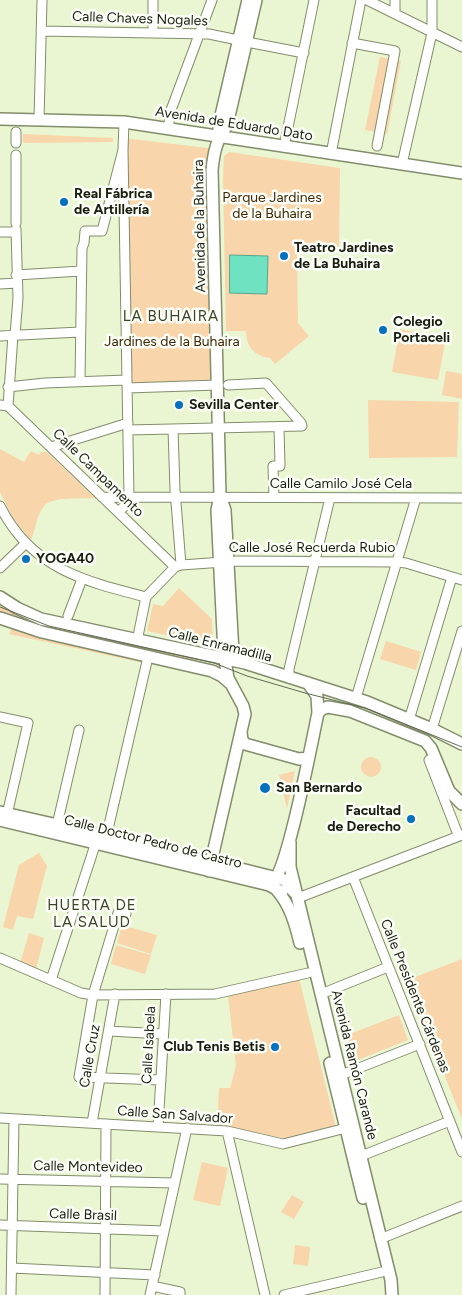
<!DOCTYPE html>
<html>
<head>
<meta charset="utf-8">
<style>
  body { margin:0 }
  canvas { display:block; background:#eaf6d2 }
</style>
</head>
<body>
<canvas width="462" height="1295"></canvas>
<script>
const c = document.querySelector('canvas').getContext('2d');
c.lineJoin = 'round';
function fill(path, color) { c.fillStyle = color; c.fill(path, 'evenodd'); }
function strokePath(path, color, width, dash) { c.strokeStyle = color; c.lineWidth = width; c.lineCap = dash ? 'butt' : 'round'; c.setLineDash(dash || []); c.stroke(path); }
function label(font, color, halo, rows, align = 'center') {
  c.font = font + ' Figtree,sans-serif'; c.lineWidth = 5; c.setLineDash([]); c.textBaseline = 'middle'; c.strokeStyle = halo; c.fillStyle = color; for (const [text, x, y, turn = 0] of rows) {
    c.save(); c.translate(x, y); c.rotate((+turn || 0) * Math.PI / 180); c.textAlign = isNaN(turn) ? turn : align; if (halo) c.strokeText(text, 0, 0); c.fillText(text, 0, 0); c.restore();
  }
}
fill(new Path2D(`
  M380,57L401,61L387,134L365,130Z
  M23,134L113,138V142L23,143Z
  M124,138L215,149L218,385L127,388Z
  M229,152L340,168L339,248H297L298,323L309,336L275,364L270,358C254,356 246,347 246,331H226L223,177L224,156Z
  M400,329L446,338L438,380L392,372Z
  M446,371L462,374V399L442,395Z
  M368,400L459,402L457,457L369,458Z
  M0,449L24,462L31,451L39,455L41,452H47L95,498C82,499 52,496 44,506C37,515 35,530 31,540L13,518L0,492Z
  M179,588L212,619L213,645L147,631L153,604L163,606Z
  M0,605L195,657L194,664L56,633L0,612Z
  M13,625L142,659L144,663L9,634Z
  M386,641L421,652L416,670L380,659Z
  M361 767a10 10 0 1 1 20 0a10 10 0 1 1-20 0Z
  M295,771L287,809L279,775Z
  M39,853L47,866L33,919L17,916L13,930L3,927L19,865Z
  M122,925L157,935L151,954L117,943Z
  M29,933L44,938L36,969L20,963Z
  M116,945L151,955L145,974L111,964Z
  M462,959V1119L416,1004L419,1003L410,979Z
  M299,978L336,1127L291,1138H283L217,1125L219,1088H230L236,1066L228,995Z
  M399,1015L408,1040L353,1062L347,1035Z
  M202,1162L228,1168L220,1206L193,1200Z
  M292,1195L304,1202L294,1219L281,1212Z
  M295,1245L310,1247L308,1266L293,1264Z`), '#f8d5aa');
const water = new Path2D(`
  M230,255L268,256L267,294L230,293Z`);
fill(water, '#6fe2c2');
strokePath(water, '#56a78d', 1);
const minor = new Path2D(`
  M367,0L462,47
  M395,14V0
  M41,31L209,34L238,40
  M153,33V0
  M247,42L304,53
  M352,43L395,51L377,146
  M39,120L42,0
  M168,129L171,110L212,0
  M16,143V132
  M284,147L314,0
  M331,154L361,0
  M402,164L432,33V0
  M16,223V155
  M0,232H16
  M16,275L81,271
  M0,284L17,283
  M15,335L18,298L16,229
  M0,336L80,332
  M80,381L82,248L84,243L85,231H102L123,150L124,122
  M8,387L45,383L127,380
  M127,388L218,385
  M0,405L8,406L175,567
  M8,406L13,335
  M173,429L175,490L181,565
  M128,430L302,426L301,423L266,383L228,385
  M51,447L128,423
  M102,497L462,498
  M274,497L273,466H280L279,427
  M0,506C31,568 83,581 146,597
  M119,511L126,505L129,497L123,150
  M0,568L26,543
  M68,616L82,579
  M137,641L146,597L175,567L181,565L238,561L397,562L406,563L462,580
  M289,678V669L330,498
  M356,698L416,498
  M0,717L28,723L6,819
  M409,720L452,577
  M432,729L462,631
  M429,760L457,832
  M57,825L79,730
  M105,842L148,657
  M353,877L462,1152
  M298,898L462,835
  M126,914L118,913L93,995L79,1077L161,1080
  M0,958L81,993L93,995L215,994L308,973
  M51,980L97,839
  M321,994L388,967
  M109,1031L163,1034
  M341,1075L420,1044
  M0,1118L227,1131L283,1144L346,1128
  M92,1123L115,994
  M158,1127L166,994
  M227,1131L265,1295
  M361,1156L450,1121
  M0,1179L175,1183
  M0,1225L164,1231
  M380,1239L462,1206
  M12,1268L155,1275
  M152,1286L180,1292V1295
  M11,1295L14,1119
  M105,1295L106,1124
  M150,1295L187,1128
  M284,1295L382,1272`);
const major = new Path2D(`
  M0,119L124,122L462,173
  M219,137V124L248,0
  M220,496L225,510L233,653L241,662
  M0,597L17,608L41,619L245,663L367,702L432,729L462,744
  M0,618L42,632L212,671L222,676L230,683
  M318,713L322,709L328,707L350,711L425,741L431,748L449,791L462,804
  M241,732L242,740L245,744L299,759L308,758
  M0,812L133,842L285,880L294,892
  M0,820L269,885L282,892
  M290,842V867L391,1280L392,1295
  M209,871L245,714L243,706L228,678L224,654L217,510L220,496L212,170C214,151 216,142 227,125L256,0
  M272,883C288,871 312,740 318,713L317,696L308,683
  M276,889C290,905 295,922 300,943
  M330,1063L363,1198`);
strokePath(minor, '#828d6c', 11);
strokePath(major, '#828d6c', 14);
strokePath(minor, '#fff', 9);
strokePath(major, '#fff', 11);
strokePath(new Path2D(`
  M0,607L49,626L214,663L247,676L305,693L365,708L462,747`), '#616853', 1);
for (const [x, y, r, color] of [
  [64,202,5,"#0570bb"],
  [284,256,5,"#0570bb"],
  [383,330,5,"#0570bb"],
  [179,405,5,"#0570bb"],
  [26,559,5,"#0570bb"],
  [265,788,6,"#0570bb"],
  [411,819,5,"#0570bb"],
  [275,1047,5,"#0570bb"]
]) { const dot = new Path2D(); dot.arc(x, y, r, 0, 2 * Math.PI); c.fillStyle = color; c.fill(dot); strokePath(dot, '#fcfff8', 2); }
label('14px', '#1a1e11', '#fcfff8', [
  ["Calle Chaves Nogales",140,19,2],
  ["Avenida de Eduardo Dato",234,124,9],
  ["Avenida de la Buhaira",200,226,-91],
  ["Calle Campamento",98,473,44],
  ["Calle Camilo José Cela",341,484],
  ["Calle José Recuerda Rubio",312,548],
  ["Calle Enramadilla",220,645,14],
  ["Calle Doctor Pedro de Castro",153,842,14],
  ["Calle Presidente Cárdenas",415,996,68],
  ["Calle Isabela",149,1045,-87],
  ["Calle Cruz",90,1056,-80],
  ["Avenida Ramón Carande",354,1065,76],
  ["Calle San Salvador",175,1115,4],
  ["Calle Montevideo",88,1167,1],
  ["Calle Brasil",83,1215,2]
]);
label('bold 14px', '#1a1e11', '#fcfff8', [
  ["Real Fábrica",74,194],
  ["de Artillería",74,210],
  ["Teatro Jardines",294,248],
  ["de La Buhaira",294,264],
  ["Colegio",393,322],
  ["Portaceli",393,338],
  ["Sevilla Center",189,405],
  ["YOGA40",36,559],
  ["San Bernardo",276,788],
  ["Facultad",401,811,"right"],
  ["de Derecho",401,827,"right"],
  ["Club Tenis Betis",265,1047,"right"]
], 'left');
label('14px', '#3f2806', '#fcfff8', [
  ["Parque Jardines",272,198],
  ["de la Buhaira",272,214],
  ["Jardines de la Buhaira",172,342]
]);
c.letterSpacing = '1px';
label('15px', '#3b4426', '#fcfff8', [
  ["LA BUHAIRA",171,317],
  ["HUERTA DE",92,906],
  ["LA SALUD",92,923]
]);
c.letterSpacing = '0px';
</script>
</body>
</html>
